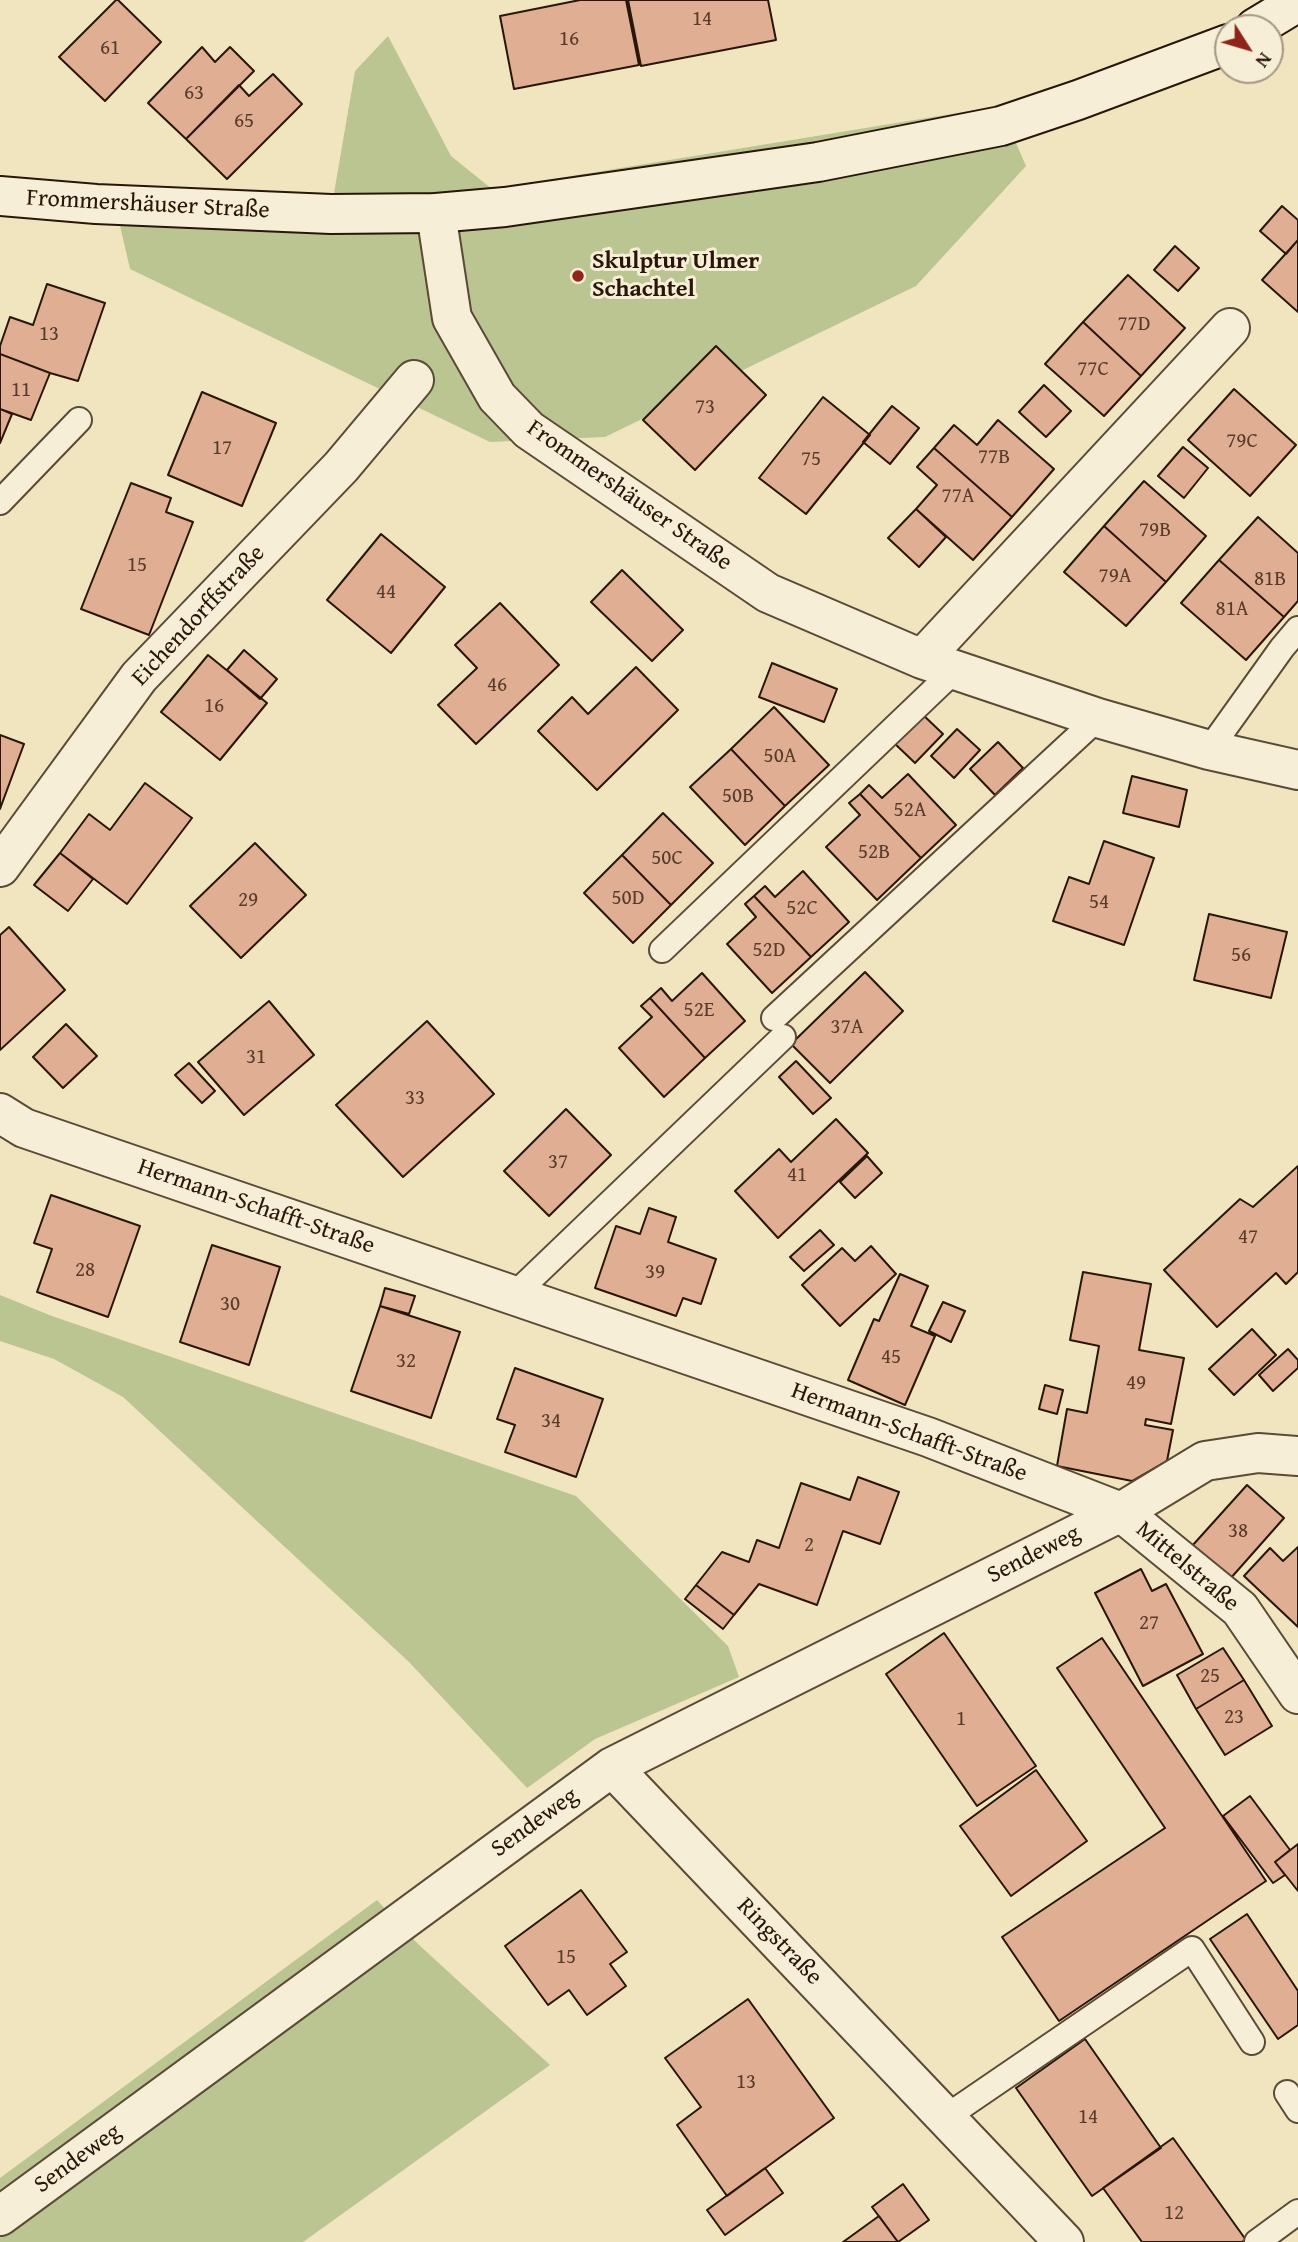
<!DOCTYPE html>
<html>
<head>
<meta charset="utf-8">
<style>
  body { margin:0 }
  #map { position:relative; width:1298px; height:2242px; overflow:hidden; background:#f1e5c0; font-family:"Gentium Book Plus",serif }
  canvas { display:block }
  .north { position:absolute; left:1214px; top:14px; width:70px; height:70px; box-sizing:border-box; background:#f6eed6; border:2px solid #a49884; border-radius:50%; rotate:127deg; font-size:19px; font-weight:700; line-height:28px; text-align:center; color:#291608 }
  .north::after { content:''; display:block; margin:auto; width:24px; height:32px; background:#8f2418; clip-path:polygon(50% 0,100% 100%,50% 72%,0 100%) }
</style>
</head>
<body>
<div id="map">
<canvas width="1298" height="2242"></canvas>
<div class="north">N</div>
</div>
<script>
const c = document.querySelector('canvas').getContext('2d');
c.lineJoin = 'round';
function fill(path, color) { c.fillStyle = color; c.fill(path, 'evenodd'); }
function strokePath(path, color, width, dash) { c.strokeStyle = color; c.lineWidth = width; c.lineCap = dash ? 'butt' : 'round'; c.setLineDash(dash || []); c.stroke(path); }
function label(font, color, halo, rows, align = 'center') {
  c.font = font + ' "Gentium Book Plus",serif'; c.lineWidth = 6; c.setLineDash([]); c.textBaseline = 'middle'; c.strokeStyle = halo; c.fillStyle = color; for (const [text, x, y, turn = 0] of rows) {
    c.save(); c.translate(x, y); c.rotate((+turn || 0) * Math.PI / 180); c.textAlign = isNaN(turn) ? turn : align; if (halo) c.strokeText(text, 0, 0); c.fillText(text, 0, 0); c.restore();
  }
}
fill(new Path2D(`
  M388,36L451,156L492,189L1000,106L1026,166L916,286L605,437L490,442L130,269L112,191L334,193L355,71Z
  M0,1295L52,1316L576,1496L728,1646L739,1677L595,1739L527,1788L409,1662L123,1397L54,1359L0,1341Z
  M377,1900L418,1944L550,2065L303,2242H0V2178Z`), '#bac592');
const building = new Path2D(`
  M116,0H118L161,42L105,101L59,57Z
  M580,0H626L639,65L514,89L500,16Z
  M628,0H768L776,40L641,66Z
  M202,47L215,62L230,47L254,71L186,139L148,103Z
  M273,74L302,104L227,179L186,139L239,85L249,96Z
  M1282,206L1298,220V240L1286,254L1260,231Z
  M1298,240V312L1262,280Z
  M1175,246L1199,268L1178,291L1154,270Z
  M1128,275L1185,328L1141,376L1083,322Z
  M47,284L105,303L78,381L50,373L0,354V346L10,317L33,325Z
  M1083,322L1141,376L1104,416L1045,364Z
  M716,346L766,395L695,470L643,420Z
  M0,354L50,373L31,420L0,409Z
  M1044,385L1071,411L1046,437L1019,412Z
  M1234,389L1296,445L1250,496L1188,440Z
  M202,392L276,423L242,506L168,475Z
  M823,397L870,435L806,514L759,478Z
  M892,406L919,428L890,464L863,442Z
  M0,409L12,414L0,443Z
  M998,420L1054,469L1012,517L934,448L954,425L977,445Z
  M1183,447L1208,468L1184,498L1158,476Z
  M934,448L1012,517L973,560L916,509L937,485L917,467Z
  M1144,481L1206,536L1166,582L1104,526Z
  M131,483L171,498L166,512L193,522L149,635L81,609Z
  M916,509L946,537L919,567L888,538Z
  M1258,517L1298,553V601L1284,617L1219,560Z
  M1104,526L1166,582L1126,626L1064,572Z
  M381,534L445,587L391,653L327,600Z
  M1219,560L1284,617L1246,660L1181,603Z
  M622,570L683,630L652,661L591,602Z
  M500,603L559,665L476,744L438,705L477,668L455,645Z
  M244,650L277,679L260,699L227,670Z
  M208,655L267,703L220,760L161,712Z
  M772,663L837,689L824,722L759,697Z
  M636,667L678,710L597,790L538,731L572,697L588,714Z
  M774,707L829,765L785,806L731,749Z
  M920,712L943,734L915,763L892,741Z
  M957,729L980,750L954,778L931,756Z
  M0,735L24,744L0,809Z
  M998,742L1023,768L995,795L970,769Z
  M731,749L785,806L745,845L690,787Z
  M908,774L956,825L921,858L860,794L869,785L882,798Z
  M1132,776L1187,790L1179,827L1123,813Z
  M145,783L192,818L127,904L60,853L89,814L110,830Z
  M860,794L921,858L877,900L826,847L860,815L849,803Z
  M663,813L713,863L671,905L622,855Z
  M1104,841L1154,858L1124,945L1053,921L1069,877L1089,884Z
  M255,843L306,895L241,958L190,906Z
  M60,853L93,879L68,911L34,885Z
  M622,855L671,905L633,943L584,893Z
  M803,871L849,922L811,957L754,896L765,886L775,897Z
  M754,896L811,957L772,993L727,944L756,917L745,904Z
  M1209,914L1287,932L1271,998L1194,980Z
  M9,927L65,990L0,1050V935Z
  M865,972L903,1011L830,1083L791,1044Z
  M702,973L745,1021L705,1058L650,998L661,988L672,1001Z
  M650,998L705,1058L664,1097L619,1048L652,1017L641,1006Z
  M269,1001L314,1055L244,1115L198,1062Z
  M427,1021L494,1094L403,1177L336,1105Z
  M66,1024L97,1056L63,1088L33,1057Z
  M796,1061L831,1098L813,1114L779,1077Z
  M189,1063L215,1091L202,1103L175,1075Z
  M566,1109L611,1155L549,1216L504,1171Z
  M836,1119L868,1153L778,1238L735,1191L779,1149L791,1162Z
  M867,1156L882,1173L855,1198L840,1182Z
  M1298,1166V1272L1286,1284L1276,1273L1217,1327L1164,1270L1240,1199L1253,1207Z
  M51,1195L140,1226L108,1317L37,1292L52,1249L34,1243Z
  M649,1208L676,1217L668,1242L716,1259L701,1304L683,1298L676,1316L595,1288L616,1226L640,1234Z
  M820,1230L834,1245L804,1271L790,1257Z
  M212,1245L280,1267L249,1365L180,1342Z
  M871,1246L896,1274L840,1326L802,1285L842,1248L855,1261Z
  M1083,1272L1151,1284L1139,1350L1184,1358L1171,1424L1146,1419L1145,1425L1173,1430L1167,1461L1132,1481L1057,1466L1067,1409L1087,1413L1099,1346L1070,1340Z
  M900,1274L928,1286L911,1326L935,1336L905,1405L848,1380L874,1319L879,1321Z
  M385,1288L415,1296L409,1314L380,1306Z
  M943,1302L965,1311L951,1342L929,1331Z
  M380,1306L460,1332L431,1418L351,1391Z
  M1252,1329L1276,1355L1234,1395L1209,1369Z
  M1288,1349L1298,1360V1368L1273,1391L1259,1375Z
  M515,1368L603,1399L576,1477L505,1452L515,1425L497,1419Z
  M1045,1385L1063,1390L1057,1414L1039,1409Z
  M858,1477L899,1492L880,1544L843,1531L817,1605L759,1584L734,1615L696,1585L722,1552L749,1562L757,1540L779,1548L801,1483L850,1500Z
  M1247,1485L1284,1518L1230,1579L1192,1546Z
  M1298,1547V1627L1244,1576L1270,1548L1283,1561Z
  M1141,1569L1152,1591L1166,1584L1203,1654L1143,1686L1095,1593Z
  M696,1585L734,1615L723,1629L685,1599Z
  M944,1633L1036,1766L977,1806L886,1674Z
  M1102,1638L1266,1881L1059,2021L1002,1937L1165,1828L1057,1668Z
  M1223,1648L1244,1680L1196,1709L1177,1675Z
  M1244,1680L1272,1726L1225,1755L1196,1709Z
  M1036,1770L1087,1841L1011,1896L960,1826Z
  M1250,1796L1290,1850L1275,1862L1285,1875L1273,1883L1223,1816Z
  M1298,1844V1891L1275,1862Z
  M581,1890L627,1952L610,1964L626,1986L587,2015L569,1990L548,2005L505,1946Z
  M1247,1914L1298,1991V2025L1278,2039L1210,1939Z
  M748,1999L834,2118L727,2196L677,2125L701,2107L665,2058Z
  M1085,2039L1161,2148L1092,2196L1016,2088Z
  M1173,2138L1246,2240L1242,2242H1142L1103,2188Z
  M765,2168L783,2193L725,2235L707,2210Z
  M903,2184L929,2220L898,2242L872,2207Z
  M879,2216L898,2242H843Z`);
fill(building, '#e0ae93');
strokePath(building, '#291608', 2);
const lane = new Path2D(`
  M0,502L79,420
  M1209,750L1282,648L1298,629
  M662,950L955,670
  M774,1018L1098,718
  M514,1295L783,1037
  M1287,2093L1298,2110
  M946,2117L1192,1949L1252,2042
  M1257,2242L1298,2212`);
const street = new Path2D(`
  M436,213L452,318L497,397L529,430L768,593L922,659L955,670L1098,718L1209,750L1298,770
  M922,659L1230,328
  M0,867L139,677L341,467L414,380
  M0,1113L24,1128L928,1437L1121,1512L1205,1461L1258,1453L1298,1456
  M612,1767L1064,2242
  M0,2216L612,1767L1121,1512L1240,1609L1298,1694`);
const secondary = new Path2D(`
  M1255,28L1298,2
  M0,196L96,204L331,214L436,213L505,207L818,162L1001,126L1078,100L1228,44`);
strokePath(lane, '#5b4a36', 28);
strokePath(street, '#5b4a36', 42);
strokePath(secondary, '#291608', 42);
strokePath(lane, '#f6eed6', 24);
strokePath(street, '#f6eed6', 38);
strokePath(secondary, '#f6eed6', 38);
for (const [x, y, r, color] of [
  [578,276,7,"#8f2418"]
]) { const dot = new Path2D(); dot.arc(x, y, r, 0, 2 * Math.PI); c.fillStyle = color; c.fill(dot); strokePath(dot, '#f6eed6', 2.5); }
label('21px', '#573c2b', null, [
  ["14",702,20],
  ["16",569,40],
  ["61",110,49],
  ["63",194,94],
  ["65",244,122],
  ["77D",1134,325],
  ["13",49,335],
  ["77C",1093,370],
  ["11",21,391],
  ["73",705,408],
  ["79C",1242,442],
  ["17",222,449],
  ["77B",994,458],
  ["75",811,460],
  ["77A",958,497],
  ["79B",1155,531],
  ["15",137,566],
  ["79A",1115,577],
  ["81B",1270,580],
  ["44",386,593],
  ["81A",1232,610],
  ["46",497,686],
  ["16",214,707],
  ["50A",780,757],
  ["50B",738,797],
  ["52A",910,811],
  ["52B",874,853],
  ["50C",667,859],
  ["50D",628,899],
  ["29",248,901],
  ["54",1099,903],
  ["52C",802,909],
  ["52D",769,951],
  ["56",1241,956],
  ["52E",699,1011],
  ["37A",847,1028],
  ["31",256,1058],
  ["33",415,1099],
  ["37",558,1163],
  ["41",797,1176],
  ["47",1248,1238],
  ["28",85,1271],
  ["39",655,1273],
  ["30",230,1305],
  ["45",891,1358],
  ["32",406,1362],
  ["49",1136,1384],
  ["34",551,1422],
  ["38",1238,1532],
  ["2",809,1546],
  ["27",1149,1624],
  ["25",1210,1677],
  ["23",1234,1718],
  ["1",961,1720],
  ["15",566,1958],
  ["13",746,2083],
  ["14",1088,2118],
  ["12",1174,2214]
]);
label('24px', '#291608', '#f6eed6', [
  ["Frommershäuser Straße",148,205,3],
  ["Frommershäuser Straße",629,496,35],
  ["Eichendorffstraße",199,616,-47],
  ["Hermann-Schafft-Straße",256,1207,19],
  ["Hermann-Schafft-Straße",909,1433,20],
  ["Sendeweg",1034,1555,-27],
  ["Mittelstraße",1187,1567,40],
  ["Sendeweg",535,1823,-36],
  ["Ringstraße",779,1942,46],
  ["Sendeweg",78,2159,-36]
]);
label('bold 24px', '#291608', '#f6eed6', [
  ["Skulptur Ulmer",592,262],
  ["Schachtel",592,290]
], 'left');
</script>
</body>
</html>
